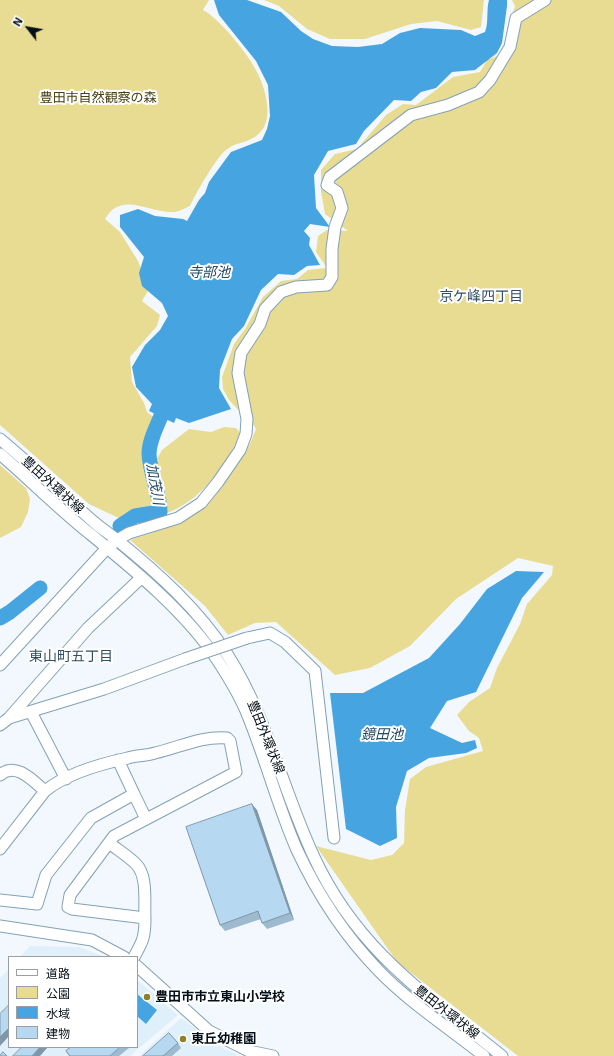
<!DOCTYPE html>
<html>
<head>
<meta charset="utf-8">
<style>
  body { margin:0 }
  #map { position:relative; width:614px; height:1056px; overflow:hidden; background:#f2f8fd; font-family:"Exo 2","Noto Sans JP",sans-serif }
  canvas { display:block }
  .legend { position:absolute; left:8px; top:956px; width:130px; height:92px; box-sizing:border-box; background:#fff; border:1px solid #9b9fa2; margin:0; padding:5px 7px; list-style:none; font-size:12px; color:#050f17 }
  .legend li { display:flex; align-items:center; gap:8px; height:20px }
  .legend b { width:20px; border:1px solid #9b9fa2 }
  .north { position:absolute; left:8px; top:8px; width:40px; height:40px; -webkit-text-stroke:3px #fff; paint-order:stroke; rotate:301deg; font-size:11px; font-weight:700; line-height:16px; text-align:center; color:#050f17 }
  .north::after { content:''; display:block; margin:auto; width:14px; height:18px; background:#050f17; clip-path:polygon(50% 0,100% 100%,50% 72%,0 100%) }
</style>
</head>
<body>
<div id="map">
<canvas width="614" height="1056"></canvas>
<ul class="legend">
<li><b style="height:5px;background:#fff"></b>道路</li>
<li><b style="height:11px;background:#e8dc93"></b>公園</li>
<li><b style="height:11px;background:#46a4e0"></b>水域</li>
<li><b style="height:11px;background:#b6d8f1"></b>建物</li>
</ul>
<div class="north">N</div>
</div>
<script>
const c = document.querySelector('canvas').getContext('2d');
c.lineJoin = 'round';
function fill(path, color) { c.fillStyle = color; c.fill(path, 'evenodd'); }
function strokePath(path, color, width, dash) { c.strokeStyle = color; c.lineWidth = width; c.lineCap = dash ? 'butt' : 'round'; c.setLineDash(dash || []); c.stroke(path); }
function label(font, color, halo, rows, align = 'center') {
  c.font = font + ' "Exo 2","Noto Sans JP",sans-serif'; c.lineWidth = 4; c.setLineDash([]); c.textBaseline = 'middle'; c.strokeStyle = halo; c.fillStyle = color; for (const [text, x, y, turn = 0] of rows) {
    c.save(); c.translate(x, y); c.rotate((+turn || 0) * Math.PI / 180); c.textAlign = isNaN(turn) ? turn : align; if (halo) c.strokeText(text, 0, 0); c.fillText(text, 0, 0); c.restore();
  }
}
fill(new Path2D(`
  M30,946L80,947L105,957H20Z
  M9,969V1047H137V980L178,1015L130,1056H0V978Z
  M181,1018L221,1047L237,1054L236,1056H139Z`), '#e0f0fb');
fill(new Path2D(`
  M0,0H209L203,10C219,18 251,57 258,74C265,88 272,113 264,127C253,145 240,139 226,150C217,156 195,195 190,206C185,208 180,211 175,212C149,214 122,190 105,219L120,232L138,261L149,289L142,301L160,315L157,326L130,357L132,382L144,403L147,412L157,420C140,448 148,480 156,510L132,515L123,520L89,504L0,425Z
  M264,0H484L481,27L471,30L437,21L411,24L365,39H330L307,29L279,6Z
  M512,0H614V1056H518L397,962L316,846L371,860L392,855L404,843L405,810L410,779L426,767L483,751L479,738L469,731L457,715L469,702L490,688L497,668L520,624L527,604L552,575L553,566L518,558L456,599L410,646L370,668L335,675L276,622L255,623L228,635L205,606L130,540C145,535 162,530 176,523C210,507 244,463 256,429L249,418L240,412L229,400L223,389L222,377L234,344L245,329L263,297L281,281L297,279L308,270L327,268L316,252L318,236L327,230L348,231L325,214L321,192V170L335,154L357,149L386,115L403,104L416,105L453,77L480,72L487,60L502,54L515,6Z
  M224,427L236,428L241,434C224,467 201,502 164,514L154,464L162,450L189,429L211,432Z
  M0,465L26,488L30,499L28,512L21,527L0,538Z`), '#e8dc93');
fill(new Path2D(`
  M214,0H247L281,12L301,31L313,39L332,46L358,47L382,44L400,33L420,28L461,30L475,36L485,32C489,22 486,11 489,0H507V6L502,43L497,53L475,70L452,72L436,88L421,92L411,101L394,100L364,131L356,144L328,151L314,175L316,208L330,227L310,224L304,231L310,238L309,245L320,265L307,266L294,275L278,274L261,290L244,326L232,339L220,370L219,388L231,409L189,423L176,418L174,423L149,411L152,404L136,387L132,367L145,345L160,330L168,316L162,303L142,286L139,273L144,257L120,227V215L138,209L155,216L183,219L187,221L199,200L205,193L209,182L231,152L262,140L267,129L270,116L268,85L256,61L219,15Z
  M516,571L544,572L522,598L476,692L447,701L430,728L462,743L475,740L477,748L466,753L429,758L407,771L396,807L397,838L380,846L346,829L330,693H363L429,658L460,624L487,589Z
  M137,994L157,1010L146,1024L137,1016Z`), '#46a4e0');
strokePath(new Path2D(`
  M120,526L135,516L160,512C160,493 150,474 149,454C149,441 156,428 161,416
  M0,618L10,612L40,588`), '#46a4e0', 15);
const minor = new Path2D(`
  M0,439C32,466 63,495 95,523C102,529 110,534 117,540C158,573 199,610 227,654C267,716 283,791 314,857C357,950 425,994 502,1056
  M0,454C30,480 58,508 89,533C133,569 187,613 218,661C229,678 241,697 248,716C266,760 278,807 297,850C318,895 345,936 379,971C410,1003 449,1028 484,1056
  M247,638L270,633L285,642L315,671L334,838
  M0,665L107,548L117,540L129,533L178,518L201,503L218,482L240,450L246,434L247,419L238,373L241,353L260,324L265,309L281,292L296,287L327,285L332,277V249L335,227L342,208L337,192L327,185L330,177L411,115L448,105L479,92L490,80L510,47L516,18L545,0
  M31,712L66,779
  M9,718L104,689L185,659
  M0,725L9,718L88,628L141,578
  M118,760L134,794
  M0,775C16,761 33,781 45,791
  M109,843C118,850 128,856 136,864C148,876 144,902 145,918
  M0,849L45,791C67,773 100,764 128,758C137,755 146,756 155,753C181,747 200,736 227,738L230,741L236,772L114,836L70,895L68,907L72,909L145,918C145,937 143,941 134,957
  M0,900L37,904L46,875L91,818L134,794L146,819
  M0,926L92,940L124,957
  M137,966L209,1031L249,1051L273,1056`);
strokePath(minor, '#83a1b7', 13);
strokePath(minor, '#fff', 11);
const minorBridge = new Path2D(`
  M185,659L247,638`);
strokePath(minorBridge, '#83a1b7', 13, []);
strokePath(minorBridge, '#fff', 11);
fill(new Path2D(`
  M257,810L294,920L267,929L262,923L261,919L225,931L220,925Z
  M178,1043L181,1048L172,1056H143Z
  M71,1047H128L129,1048L119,1056H69L66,1051Z`), '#9dbacf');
fill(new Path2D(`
  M252,804L257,810L294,920L290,913Z
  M9,1028V1036L0,1046V1037Z
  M40,1047H48L40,1056H32Z`), '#7f97a9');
const building = new Path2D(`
  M252,804L290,913L262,923L258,911L220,925L186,827Z
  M9,1005V1028L0,1037V1014Z
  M169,1033L178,1043L163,1056H143Z
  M22,1047H40L32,1056H13Z
  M71,1047H120L110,1056H70L66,1051Z
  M3,1052L7,1056H0Z`);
fill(building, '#b6d8f1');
strokePath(building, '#7f97a9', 1);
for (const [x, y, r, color] of [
  [147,997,4,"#8f8027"],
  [183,1039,4,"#8f8027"]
]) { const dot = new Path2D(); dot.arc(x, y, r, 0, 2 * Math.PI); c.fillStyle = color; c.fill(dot); strokePath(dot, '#fff', 1.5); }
label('13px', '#474015', '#fff', [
  ["豊田市自然観察の森",98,98]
]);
label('13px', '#050f17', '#fff', [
  ["豊田外環状線",53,485,42],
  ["豊田外環状線",266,737,68],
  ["豊田外環状線",447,1012,38]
]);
label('bold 13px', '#050f17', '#fff', [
  ["豊田市市立東山小学校",155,997],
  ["東丘幼稚園",191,1039]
], 'left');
label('italic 14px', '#234a64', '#fff', [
  ["寺部池",209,272],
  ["加茂川",155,484,80],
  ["鏡田池",382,734]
]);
label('14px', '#324e62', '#fff', [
  ["京ケ峰四丁目",481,296],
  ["東山町五丁目",71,656]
]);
</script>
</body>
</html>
